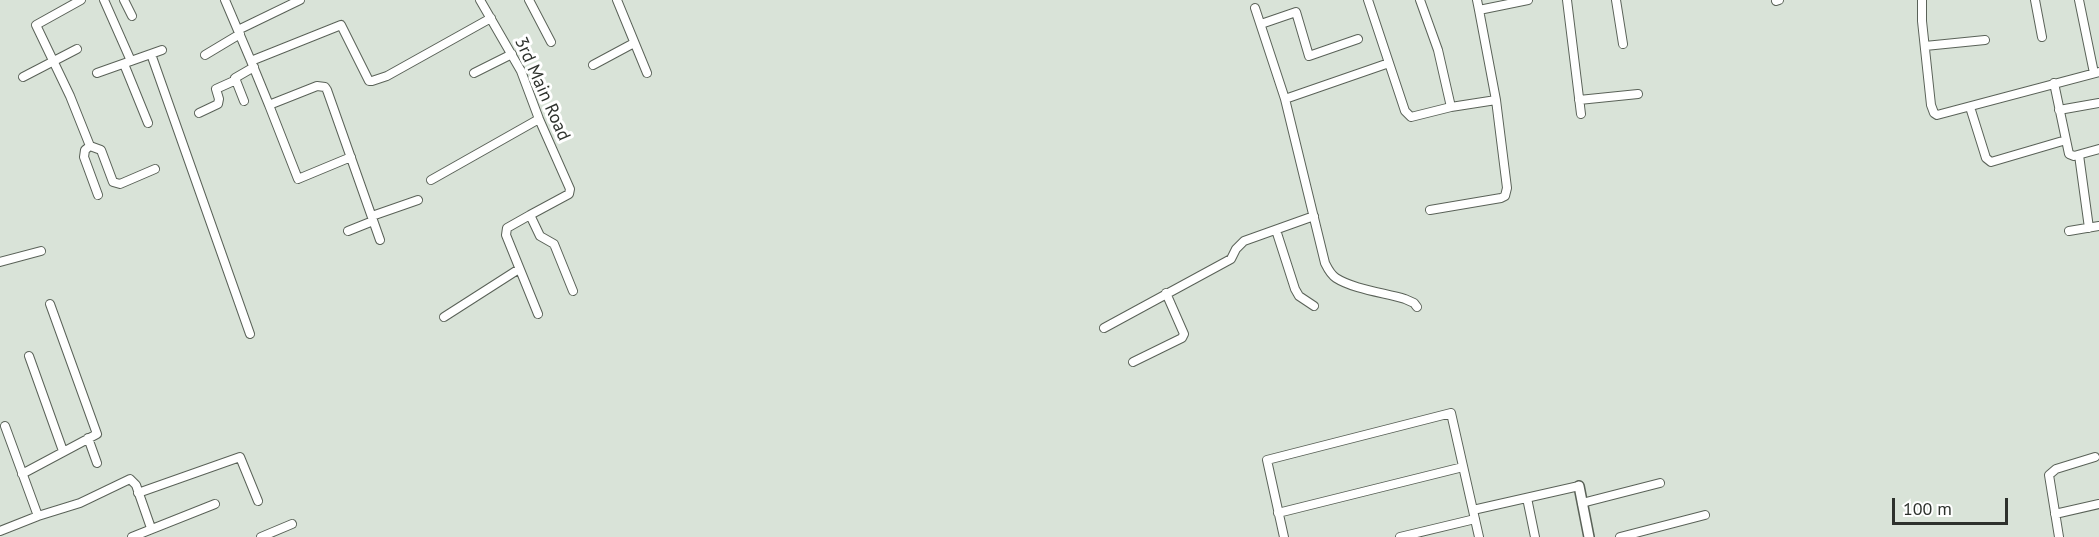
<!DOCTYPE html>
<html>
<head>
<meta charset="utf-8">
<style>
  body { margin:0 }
  #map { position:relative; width:2099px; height:537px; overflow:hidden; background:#d9e3d8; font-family:"PT Sans",sans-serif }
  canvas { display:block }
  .scale { position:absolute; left:1892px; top:498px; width:116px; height:27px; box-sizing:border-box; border:3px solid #2d312c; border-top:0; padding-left:8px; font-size:18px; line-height:21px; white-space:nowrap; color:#2d312c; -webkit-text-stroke:4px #fff; paint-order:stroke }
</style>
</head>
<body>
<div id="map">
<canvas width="2099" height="537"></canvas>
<div class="scale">100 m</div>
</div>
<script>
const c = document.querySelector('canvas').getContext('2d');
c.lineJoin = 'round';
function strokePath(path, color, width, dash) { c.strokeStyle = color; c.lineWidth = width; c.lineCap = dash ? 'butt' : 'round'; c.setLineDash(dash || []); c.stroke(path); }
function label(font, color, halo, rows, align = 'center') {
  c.font = font + ' "PT Sans",sans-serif'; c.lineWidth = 6; c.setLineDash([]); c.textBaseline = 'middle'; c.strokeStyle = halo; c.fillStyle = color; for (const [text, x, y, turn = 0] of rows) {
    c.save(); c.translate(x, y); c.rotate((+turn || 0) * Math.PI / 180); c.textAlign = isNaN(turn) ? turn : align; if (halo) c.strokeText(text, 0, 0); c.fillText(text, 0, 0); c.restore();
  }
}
const minor = new Path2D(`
  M81,0L36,25L70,96L90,146L101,150L113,182L120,184L155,169
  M104,0L131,61
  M124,0L132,16
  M225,0L251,61L341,25L369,81H372L387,76L491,18
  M480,0L521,71L539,119L570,189L569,194L530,215L540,236L554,244L573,291
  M529,0L551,42
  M617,0L647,73
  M1368,0L1405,111L1411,117L1451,107L1496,100L1479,10
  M1420,0L1438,50L1451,107
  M1477,0L1479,10L1528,0
  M1567,0L1581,114
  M1616,0L1623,44
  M1922,0V21L1931,105L1934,113L1937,115L2099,72
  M2035,0L2042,37
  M2079,0L2094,73
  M1776,1L1779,0
  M1255,8L1285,99L1325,263C1328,269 1330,274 1336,278C1353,289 1385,293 1405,299L1414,303L1417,307
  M1261,24L1296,12L1309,56L1358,39
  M238,30L300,0
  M1925,46L1985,40
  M151,54L250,334
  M205,55L240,34
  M251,61L269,105L317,86L325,87L327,90L380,240
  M124,64L148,123
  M593,65L634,43
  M97,73L162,50
  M474,73L512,54
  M23,77L77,49
  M2054,83L2069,154L2074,156L2099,149
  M1285,99L1389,63
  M1579,100L1638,94
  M244,101L235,78L254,67
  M269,105L298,179L351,157
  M1970,107L1986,158L1991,162L2066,140
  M2059,110L2099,103
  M199,113L218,104L219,99L216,89L236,80
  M90,146L85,150L84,157L98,195
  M2079,155L2089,228
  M431,180L539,119
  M1430,210L1501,198L1505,196L1507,188L1496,100
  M530,215L507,228L506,235L538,314
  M372,216L418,200
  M1276,230L1295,289L1299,296L1314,306
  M348,231L373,221
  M2069,231L2099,226
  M0,262L41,251
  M444,317L519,269
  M1104,328L1231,259L1236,249L1244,241L1314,216
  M29,356L63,451
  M1133,362L1182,338L1184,334L1166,293
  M5,426L38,516
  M88,438L97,463
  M22,474L97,434L50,304
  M138,493L240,457L258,501
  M1527,498L1535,537
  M1582,503L1660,483
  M1473,510L1579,486
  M1278,513L1463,467
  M2055,514L2099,504
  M0,531L38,516L80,503L130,479L136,485L151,528
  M132,537L215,504
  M261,537L292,524
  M1284,537L1267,460L1451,413L1479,537
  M1400,537L1475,519
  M1620,537L1705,515
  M2059,537L2049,475L2056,469L2095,457`);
const tertiary = new Path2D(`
  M1579,486L1589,537`);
strokePath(minor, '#5a6258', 10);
strokePath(tertiary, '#5a6258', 12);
strokePath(minor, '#fff', 8);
strokePath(tertiary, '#fff', 9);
label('18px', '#2d312c', '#fff', [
  ["3rd Main Road",542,89,66]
]);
</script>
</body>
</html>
